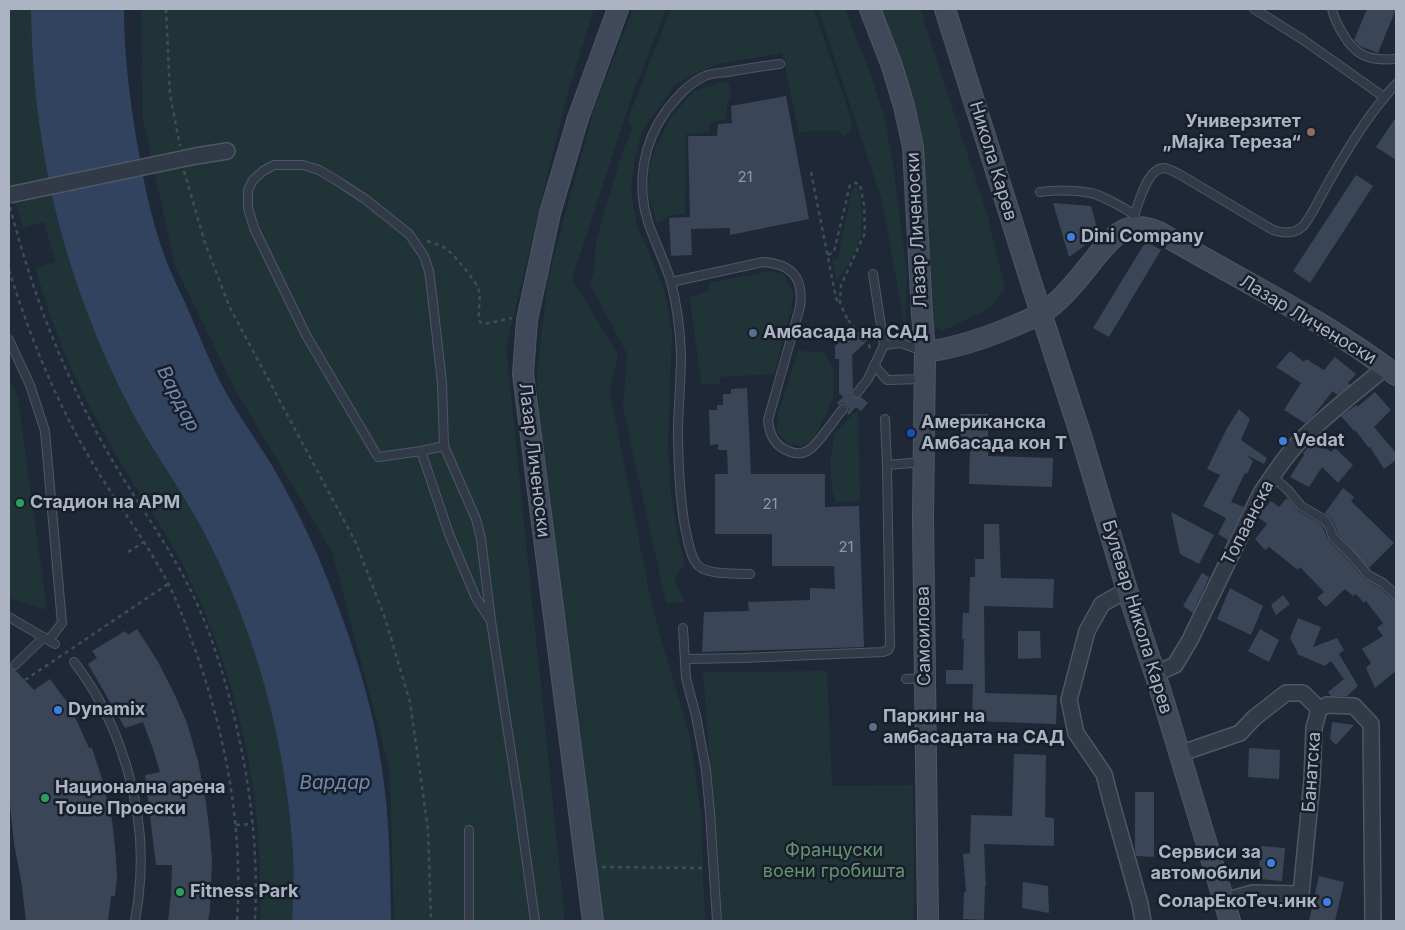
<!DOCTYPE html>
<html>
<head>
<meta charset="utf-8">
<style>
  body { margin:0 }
  #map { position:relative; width:1405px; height:930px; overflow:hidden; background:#1e2837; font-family:Inter,sans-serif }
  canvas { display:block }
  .frame { position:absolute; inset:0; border:10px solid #acb4c4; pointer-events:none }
</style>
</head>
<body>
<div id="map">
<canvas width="1405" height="930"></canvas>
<div class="frame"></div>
</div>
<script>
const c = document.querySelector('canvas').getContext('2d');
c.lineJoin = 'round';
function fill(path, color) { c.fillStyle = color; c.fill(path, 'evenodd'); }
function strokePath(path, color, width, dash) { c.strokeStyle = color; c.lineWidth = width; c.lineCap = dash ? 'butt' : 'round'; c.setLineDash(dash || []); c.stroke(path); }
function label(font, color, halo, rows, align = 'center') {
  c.font = font + ' Inter,sans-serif'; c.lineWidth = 5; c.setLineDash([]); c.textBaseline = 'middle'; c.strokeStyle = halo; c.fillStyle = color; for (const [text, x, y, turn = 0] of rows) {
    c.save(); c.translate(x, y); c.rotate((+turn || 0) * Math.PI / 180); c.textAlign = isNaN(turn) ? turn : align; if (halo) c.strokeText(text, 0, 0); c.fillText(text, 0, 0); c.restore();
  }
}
fill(new Path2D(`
  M9,9H31C32,112 50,215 87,312C102,352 121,393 142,430C161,462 182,493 200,525C254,625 286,740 293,853C294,876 293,899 292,921H260C261,906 260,891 260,876C259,770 231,662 184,567C164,527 136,490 114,451C97,420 80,389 66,357C54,328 45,298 35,268L56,262L44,222L23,228L9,184Z
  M141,9H594L566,99L506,347L565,921H394L390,771L332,552L236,391L175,266L143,119Z
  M633,9H666L632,96L572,279L618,354L610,392L648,586L659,632L690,737L702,819L703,883L706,921H601L541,480L537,374L548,277L594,109Z
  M671,9H814L850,115L852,129L845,137L838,131H814L799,133L782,53L720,64L691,75L675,85L642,131L635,157L631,190L637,227L649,252L665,293L672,333L668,444L671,494L678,537L685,564L674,579L685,602L666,603L623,408L627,354L590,284L594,272L596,240L622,153L632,129L627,121Z
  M818,9H845L871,75L884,116L892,159L907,272L905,328L882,200Z
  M874,9H920L988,217L1005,289L989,309L942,331L928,323L918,138Z
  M723,82L729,83L731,96L727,103L726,119L711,122L709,132L686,134L685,214L670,215L664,220L657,223L648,195L649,169L656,147L671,117L694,91Z
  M855,186C864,194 863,233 859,244C853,257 844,269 837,282L832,260L838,259L852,190Z
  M770,271L784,275L793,293L792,307L774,374L720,377V384H701L690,298L710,290L709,283Z
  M798,351L824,352L833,368V399L813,441L802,446L789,444L777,433L778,414Z
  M9,380L15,390L18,399L47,610L9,598Z
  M858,412L860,501L836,502L832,490L830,461L835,433L854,413Z
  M827,671L832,786L913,785L914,921H722L703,672Z`), '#203438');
fill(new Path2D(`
  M31,9H124C124,56 130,102 138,148C145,190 154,231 170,270C176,285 184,299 190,314C201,339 211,365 224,389C239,416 257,441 273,467C289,495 304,524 317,554C347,625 373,699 383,776C390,824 390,873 391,921H292C293,899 294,876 293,853C286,740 254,625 200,525C182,493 161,462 142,430C121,393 102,352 87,312C50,215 32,112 31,9Z`), '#31435f');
fill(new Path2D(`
  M1367,9H1396L1378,53L1360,46L1354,40Z
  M786,96L809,219L730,235V228L691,229L692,255L671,256L669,218L690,217L688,136H717L718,124L732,123L731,106Z
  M1396,117V160L1376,147Z
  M1356,175L1373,186L1310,283L1293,271Z
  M1053,203L1091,206L1099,235L1069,257Z
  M1146,241L1161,250L1109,337L1093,328Z
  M853,330L865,343L852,355L853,389L852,395L856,398L861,397L868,403L861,411L856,407L849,415L847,413L849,409L847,405L843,403L839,405L837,403L843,397L839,393V359H835V346Z
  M1290,351L1304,362L1306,359L1324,370L1335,357L1356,374L1348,383L1350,385L1337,395L1333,391L1312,417L1305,423L1284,410L1301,383L1276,367Z
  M747,388L751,474H825V507L859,506L864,647L702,652L704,612L749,611L748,602L810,600V588L835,589L834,566H772V534H715V474H728L727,450H718V444L710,445L709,410H717V405H723V394H731V389Z
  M1375,392L1391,410L1374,427L1396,453V460L1384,469L1370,447L1369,448L1355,430L1354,431L1341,416L1356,405L1357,407Z
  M1239,409L1250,419L1241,440L1267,458L1264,464L1247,455L1253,461L1247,474L1245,473L1231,502L1244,507L1228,540L1218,534L1226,518L1203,506L1220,475L1207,469L1226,430Z
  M960,414H988V456L1053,458L1052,487L969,484L970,445H960Z
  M1316,439L1331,452L1335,448L1353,465L1338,483L1322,467L1309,487L1290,477L1304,455L1303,453Z
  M1343,488L1354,497L1351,501L1394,543L1369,568L1338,534L1335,525L1330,517L1325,513Z
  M1287,498L1298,511L1321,524L1329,541L1348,560L1364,579L1380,588L1392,599L1396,600V671L1375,688L1366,668L1371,663L1362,649L1383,636L1377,628L1383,623L1366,601L1364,603L1356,594L1353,596L1345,589L1326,607L1317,598L1324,592L1300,567L1298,570L1269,547L1265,550L1255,539L1267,524L1259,518L1263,510L1271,501L1279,507Z
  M1171,512L1214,535L1199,564L1180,554Z
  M984,524H999L1001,578L1054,579L1053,608L984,606L985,693L1057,695L1056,724L972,721L973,684H946V670H963L964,639H962L963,613H969L970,577H975V559H984Z
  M1202,573L1209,577L1193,613L1183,606Z
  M1230,588L1263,606L1251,635L1217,619Z
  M1283,595L1290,604L1276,615L1271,605Z
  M1298,618L1321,627L1313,647L1337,638L1344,650L1339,654L1358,686L1347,696H1331L1328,692L1344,679L1331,661L1325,666L1297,654L1298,653L1290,638Z
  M137,629L157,660L175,695L187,723L198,761L206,803L210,835L212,861L210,910L208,921H168L171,895L172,865H156L145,775L160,772L153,749L143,722L125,728L88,664L97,658L92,651L125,631L128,635Z
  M1260,629L1279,640L1269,662L1248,651Z
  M1018,631H1040L1041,658L1018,659Z
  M9,665L11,669L15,670L34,690L50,679L70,706L89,748H92L102,779L112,820L116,858L117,877L115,896H111L108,921H26L22,886L14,843L9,796Z
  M1332,722L1354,725L1336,745L1330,739Z
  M1249,748L1280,750L1279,779L1248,777Z
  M1014,754L1046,755L1045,817L1054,818V846L984,844L986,886H985L984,920L963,919L964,892H966L963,854L970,853L971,815L1012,816Z
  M1135,792H1154V857L1136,856L1135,851Z
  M1261,846L1285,848L1282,881L1258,879Z
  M1319,876L1344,882L1335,921H1309Z
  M1023,882L1048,886L1049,913L1022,908Z`), '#3a4657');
const lane = new Path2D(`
  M1254,9L1302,39L1384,97
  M1332,9C1334,18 1338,26 1343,34C1356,57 1371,61 1396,59
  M1040,192C1056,190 1075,190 1091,193C1100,195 1131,210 1136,218
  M1134,215C1139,203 1147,169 1163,168C1168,168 1174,172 1179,174L1273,230C1282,233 1293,235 1302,227C1310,220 1324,189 1331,178C1350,145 1370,112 1396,84
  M873,274L884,345
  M671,282L763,262C792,264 804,278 800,307L768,420C769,431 772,441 781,447C803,462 814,448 826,431C832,424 837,416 843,409
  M9,340L30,385L45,431L62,623L49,640
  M874,365L887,380L923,379
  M857,393L868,379L884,345L901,343L923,351
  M444,446L421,451L449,534L476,598L491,621L517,791L535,921
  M421,451L378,457L306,335L254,228L248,208V190L253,180L263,171L274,165H303L319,170L339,182L365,199L409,234L424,256L429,271L432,294L442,383L444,446L476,519L481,539L491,621
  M887,465L923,462
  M1272,476L1288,490L1301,506L1325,520L1330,528L1333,537L1352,556L1368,575L1383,583L1396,595
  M750,574C736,573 704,576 696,563C689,553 688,539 685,527C679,493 678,459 678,425C679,401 681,377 681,353C680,330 677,305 671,282C665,262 655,243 648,222C636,184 643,143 666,111C677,97 689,83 705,76C712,73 720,73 728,72C745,69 762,66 780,64
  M9,617L55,644
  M683,628L686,678L696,716L706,770L710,813L717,921
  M685,659L742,658L883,652L888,650L890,646L887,465L885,419
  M74,662C112,711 135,776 140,837C142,865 140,894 135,921
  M15,665L44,637
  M906,679L925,678
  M469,830V921`);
const street = new Path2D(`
  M196,156L227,151
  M1127,590L1102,604L1087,631L1069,700L1076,733L1104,774L1111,801L1140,904L1143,921
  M1155,674L1175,665L1190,640L1261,493C1273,475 1285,456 1300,441C1327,414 1357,391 1386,367
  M1179,754L1240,733L1254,718L1286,693H1303L1319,709
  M1224,901L1253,893L1301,894L1312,781L1314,728L1319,709L1327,705L1354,706L1371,724L1373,921`);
const secondary = new Path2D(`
  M870,9L892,66L904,106L913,147L922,314L925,352L923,518L928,921
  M945,9L1031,282L1082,439L1127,590L1160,689L1230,921
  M925,352C958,348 991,336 1021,323C1028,320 1035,317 1042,313C1063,301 1084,271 1100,252C1107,244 1115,234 1126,229C1137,225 1148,228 1159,232C1238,279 1323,319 1396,375
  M593,921L523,374L527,320L550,213L578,118L618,9`);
strokePath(lane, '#4f5765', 10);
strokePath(street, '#4f5765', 18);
strokePath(secondary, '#4f5765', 22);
strokePath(new Path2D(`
  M166,9L170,94L180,146
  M184,171L205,243L230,308L356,543L385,618L410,702L428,829L431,921
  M811,172L836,298L839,304
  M10,207C32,292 62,370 104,446C134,500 173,549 198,606C210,632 219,661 227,689C248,765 259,842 255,921
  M427,241C433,243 440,245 445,248C453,253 478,283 479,291C481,301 477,312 480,322L484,324L512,318
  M828,255L834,252L850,185L855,183L860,184L864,205L865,233L841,285L840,303L848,321
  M9,270C29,334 55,399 89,457C114,500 146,540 169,585C180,607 188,631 197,655C227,740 243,831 237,921
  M848,320L869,345L870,349
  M128,552L144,542
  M25,680L168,584
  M236,825L253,824
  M602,867L704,868`), '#3b5052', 2.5, [4, 4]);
strokePath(lane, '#323a47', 8);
strokePath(street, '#323a47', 15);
strokePath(secondary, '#40495a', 20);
const streetBridge = new Path2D(`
  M9,195L196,156`);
strokePath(streetBridge, '#4f5765', 18, []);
strokePath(streetBridge, '#323a47', 15);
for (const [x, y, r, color] of [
  [1311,132,5,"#8d6e63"],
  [1071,237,5,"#3f7fe0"],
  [753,333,5,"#5c6f8a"],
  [911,433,5,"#1a4fb4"],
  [1283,441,5,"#3f7fe0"],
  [20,503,5,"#2e9e5b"],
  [58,710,5,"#3f7fe0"],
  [873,727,5,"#5c6f8a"],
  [45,798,5,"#2e9e5b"],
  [1271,863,5,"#3f7fe0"],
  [180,892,5,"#2e9e5b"],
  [1327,902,5,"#3f7fe0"]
]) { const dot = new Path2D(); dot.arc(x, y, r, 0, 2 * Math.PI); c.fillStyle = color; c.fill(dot); strokePath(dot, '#181f2b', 2); }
label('15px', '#9098a9', null, [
  ["21",745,177],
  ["21",770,504],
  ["21",846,547]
]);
label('bold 18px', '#acb4c4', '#181f2b', [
  ["Универзитет",1301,122,"right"],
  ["„Мајка Тереза“",1301,143,"right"],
  ["Dini Company",1081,237],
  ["Амбасада на САД",763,333],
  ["Американска",921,423],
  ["Амбасада кон Т",921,444],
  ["Vedat",1293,441],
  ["Стадион на АРМ",30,503],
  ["Dynamix",68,710],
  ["Паркинг на",883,717],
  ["амбасадата на САД",883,738],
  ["Национална арена",55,788],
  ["Тоше Проески",55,809],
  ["Сервиси за",1261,853,"right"],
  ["автомобили",1261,874,"right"],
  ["Fitness Park",190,892],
  ["СоларЕкоТеч.инк",1317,902,"right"]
], 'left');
label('18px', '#acb4c4', '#181f2b', [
  ["Никола Карев",993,161,73],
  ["Лазар Личеноски",917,230,-93],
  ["Лазар Личеноски",1308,320,31],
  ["Лазар Личеноски",534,460,83],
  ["Топаанска",1248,523,-63],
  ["Булевар Никола Карев",1137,617,73],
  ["Самоилова",924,636,-91],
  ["Банатска",1312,772,-86]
]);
label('18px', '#639570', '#181f2b', [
  ["Француски",834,851],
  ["воени гробишта",834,872]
]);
label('italic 19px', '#738aae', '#181f2b', [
  ["Вардар",178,399,63],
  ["Вардар",335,783]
]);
</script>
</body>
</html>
